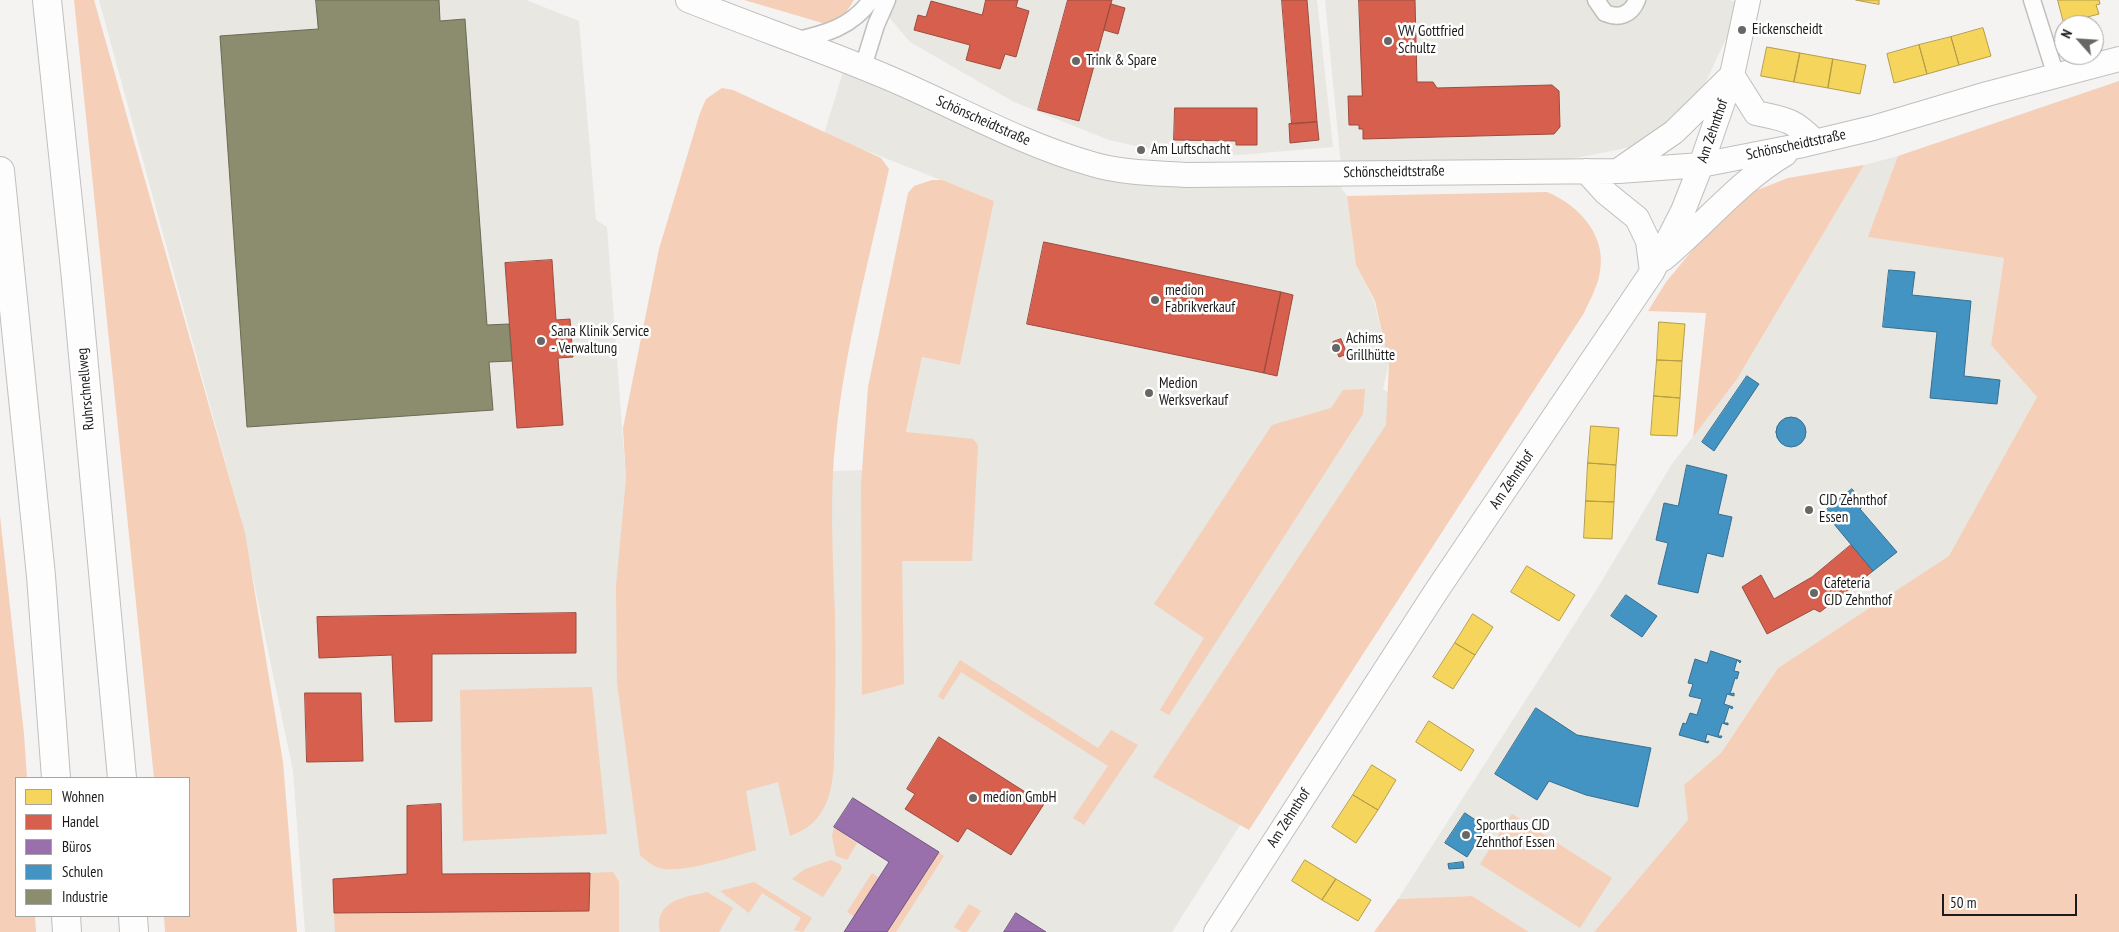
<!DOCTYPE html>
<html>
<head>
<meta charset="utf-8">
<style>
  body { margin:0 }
  #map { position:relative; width:2119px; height:932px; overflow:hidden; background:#f4f3f2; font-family:"PT Sans Narrow",sans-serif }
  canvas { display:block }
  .legend { position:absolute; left:15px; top:777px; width:175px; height:140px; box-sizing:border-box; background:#fff; border:1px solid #a4a4a3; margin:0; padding:6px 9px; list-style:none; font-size:15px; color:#1b1b1a }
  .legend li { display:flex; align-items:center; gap:10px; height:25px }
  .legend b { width:25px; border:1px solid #a4a4a3 }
  .north { position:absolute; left:2054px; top:15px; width:50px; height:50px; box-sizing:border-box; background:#fff; border:1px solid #a4a4a3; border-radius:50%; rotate:296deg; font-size:14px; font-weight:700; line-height:20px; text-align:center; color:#1b1b1a }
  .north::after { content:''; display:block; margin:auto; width:18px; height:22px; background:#676766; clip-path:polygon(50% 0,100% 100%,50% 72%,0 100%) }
  .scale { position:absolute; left:1942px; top:894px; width:135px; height:22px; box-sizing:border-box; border:2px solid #1b1b1a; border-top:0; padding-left:6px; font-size:15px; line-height:18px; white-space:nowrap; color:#1b1b1a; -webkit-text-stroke:4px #fff; paint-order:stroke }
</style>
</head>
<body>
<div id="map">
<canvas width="2119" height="932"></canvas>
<ul class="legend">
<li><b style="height:14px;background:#f6d55c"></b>Wohnen</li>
<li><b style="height:14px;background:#d6604d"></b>Handel</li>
<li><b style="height:14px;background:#9970ab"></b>Büros</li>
<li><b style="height:14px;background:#4393c3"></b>Schulen</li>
<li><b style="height:14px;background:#8c8c6e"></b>Industrie</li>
</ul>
<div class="north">N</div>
<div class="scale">50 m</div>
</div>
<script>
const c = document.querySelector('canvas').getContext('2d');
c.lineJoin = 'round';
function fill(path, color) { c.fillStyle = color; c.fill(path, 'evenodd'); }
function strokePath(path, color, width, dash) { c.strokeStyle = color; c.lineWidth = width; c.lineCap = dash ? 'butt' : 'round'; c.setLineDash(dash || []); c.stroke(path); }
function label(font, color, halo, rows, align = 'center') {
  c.font = font + ' "PT Sans Narrow",sans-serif'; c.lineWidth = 5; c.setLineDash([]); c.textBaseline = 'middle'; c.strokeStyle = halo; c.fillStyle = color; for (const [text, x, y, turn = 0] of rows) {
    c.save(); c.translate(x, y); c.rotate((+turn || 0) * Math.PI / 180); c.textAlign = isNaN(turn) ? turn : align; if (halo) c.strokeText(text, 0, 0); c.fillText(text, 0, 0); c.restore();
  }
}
fill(new Path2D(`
  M99,0H526L579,21L596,220L607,227L626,479L863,470L920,472L906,433L922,357L960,365L994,201L824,134L846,62L1092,168L1333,175L1347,196L1356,265L1374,301L1389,363L1383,389L1480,453L1359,638L1172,932H305L293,771L240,515Z
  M874,0H1317L1333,147L1238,155L1145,148L1109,140L1014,102L910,42Z
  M1325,0H1729L1742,4L1697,101L1651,143L1567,160L1341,166Z
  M1898,156L1869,237L2004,258L1991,345L2037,397L1949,557L1778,668L1721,753L1684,785L1689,820L1594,932H1529L1472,896L1398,899L1595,592L1672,464L1737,379L1864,165Z`), '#e8e7e1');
fill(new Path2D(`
  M74,0H94L245,533L283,762L297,932H165L164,916H189V778H154Z
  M744,0H854L843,17L826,24Z
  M2119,81V932H1594L1688,820L1684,785L1721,753L1778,668L1949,556L2037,397L1991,345L2004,258L1868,237L1898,156Z
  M722,88L733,90L881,158L889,169C870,257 845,346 836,436C829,495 833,557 835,617C836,664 835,710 834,757C833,792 827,823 790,836L778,782L746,791L756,850C733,857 681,874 659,868C652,866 646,860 640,855L617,682L616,586L626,479L623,428L659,249L700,113L706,99Z
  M1864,165L1737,379L1693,437L1706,313L1648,311L1666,282L1715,223L1755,191L1788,178Z
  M932,180H942L994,201L960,365L922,357L906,432L973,439L978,445L972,561H902L904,684L862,695L861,485L868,387L908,193L914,186Z
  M1547,192C1580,206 1609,237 1599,277C1596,289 1589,302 1584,313L1249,830L1153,777L1386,425L1389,364L1375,301L1356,265L1347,196Z
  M1365,389L1363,414L1169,715L1160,710L1204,638L1154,604L1272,425L1331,408L1343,390Z
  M0,516L24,734L27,778H16V916H35L36,932H0Z
  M960,660L1098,748L1111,730L1138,745L1084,825L1073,818L1108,766L961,672L943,700L938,696Z
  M592,687L607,834L463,841L460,690Z
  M1512,814L1612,878L1580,928L1480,864Z
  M834,827L857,843L847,860L836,856L832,836Z
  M939,852L944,856L896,932H887Z
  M831,860L840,864L842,868L823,897L792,879L805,869Z
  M613,872L619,882V932H335L334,913L589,911L590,873Z
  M872,873L879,878L854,916L847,912Z
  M754,882L812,918L803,932L794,930L801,918L762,893L749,913L720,891Z
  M707,892L733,908L719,932H660C653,901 685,897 707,892Z
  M1472,896L1529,932H1374L1398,899Z
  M969,904L981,911L967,932H962L954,927Z`), '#f5cfb7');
const homes = new Path2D(`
  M1856,0H1879V4Z
  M2058,0H2099L2100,4L2096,5L2099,14L2064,23Z
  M1983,28L1991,56L1959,65L1951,37Z
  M1951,37L1959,65L1927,74L1919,45Z
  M1919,45L1927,74L1894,83L1887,54Z
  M1767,47L1800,53L1794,82L1761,76Z
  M1800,53L1833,59L1828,88L1794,82Z
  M1833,59L1866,65L1860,94L1828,88Z
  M1659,322L1685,324L1682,361L1657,360Z
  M1657,360L1682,361L1680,398L1654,396Z
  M1654,396L1680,398L1677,436L1651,435Z
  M1591,426L1619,428L1616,465L1588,463Z
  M1588,463L1616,465L1614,502L1586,501Z
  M1586,501L1614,502L1612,539L1584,538Z
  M1527,566L1575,595L1559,621L1511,592Z
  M1473,614L1493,627L1475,655L1455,643Z
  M1455,643L1475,655L1453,689L1433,677Z
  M1429,721L1474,750L1461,771L1416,742Z
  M1372,765L1396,780L1378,810L1353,795Z
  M1353,795L1378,810L1356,843L1332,827Z
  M1305,860L1336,879L1322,900L1292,881Z
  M1336,879L1371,900L1358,921L1322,900Z`);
fill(homes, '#f6d55c');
strokePath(homes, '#b49d48', 1);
const shops = new Path2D(`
  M986,0H1018L1016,7L1029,11L1016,57L1005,54L1000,69L966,60L970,45L914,30L918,15L926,17L931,1L982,15Z
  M1068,0H1112L1079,121L1038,110Z
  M1282,0H1307L1317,122L1292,124Z
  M1359,0H1415L1417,82H1433L1437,88L1552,85L1559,91L1560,127L1554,134L1363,139V129H1359V125H1349L1348,96H1362Z
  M1111,4L1125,8L1118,34L1104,30Z
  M1175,108H1257V145H1236V141L1174,140Z
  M1317,122L1319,140L1290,143L1289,124Z
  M1044,242L1281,292L1264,373L1027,324Z
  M552,260L556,320L570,319L573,357L558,358L563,425L517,428L505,263Z
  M1281,292L1293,295L1277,376L1264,373Z
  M1341,339L1347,354L1339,357L1333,342Z
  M1851,545L1873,571L1820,612L1814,609L1767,634L1742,587L1761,575L1774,599L1812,577Z
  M576,613V653L432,654V721L395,722L392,655L319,658L317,617Z
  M305,693H361L363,761L307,762Z
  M939,737L1044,804L1011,855L967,828L958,842L905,809L915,794L907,789Z
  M441,804L442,874L590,873L589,911L334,913L333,879L407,874V806Z`);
fill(shops, '#d6604d');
strokePath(shops, '#9e4b3e', 1);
const offices = new Path2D(`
  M853,798L939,852L887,932H844L889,862L834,827Z
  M1016,913L1046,932H1004Z`);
fill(offices, '#9970ab');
strokePath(offices, '#735680', 1);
const schools = new Path2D(`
  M1889,270L1915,272L1912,295L1971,301L1964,376L2000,380L1997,404L1930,398L1937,332L1883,327Z
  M1747,376L1759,384L1714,451L1702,442Z
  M1776 432a15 15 0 1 1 30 0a15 15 0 1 1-30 0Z
  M1687,465L1727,475L1718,514L1732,517L1723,557L1707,553L1698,593L1658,584L1668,543L1656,540L1664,503L1678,506Z
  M1852,489L1865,504L1860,509L1897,552L1873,571L1824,512Z
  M1626,595L1657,616L1642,637L1611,616Z
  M1711,651L1741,661L1740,663L1737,660L1734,671L1739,672L1737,679L1735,678L1730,694L1734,693V696L1727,694L1724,704L1733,707L1732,709L1729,707L1724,723H1728V725L1722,723L1718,736H1722L1721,738L1707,734L1705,742L1709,741L1708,743L1679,735L1683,723L1686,724L1690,713L1697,715L1702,699L1689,696L1693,684L1688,683L1695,659L1707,663Z
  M1536,708L1577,735L1651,748L1638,807L1586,795L1549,781L1537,800L1495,774Z
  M1465,813L1486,827L1467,857L1445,843Z
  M1463,862L1464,868L1449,869L1448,864Z`);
fill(schools, '#4393c3');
strokePath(schools, '#376f90', 1);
const industry = new Path2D(`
  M316,0H439L440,21L465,19L487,325L509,324L512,361L489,362L493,410L247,427L220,36L318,29Z`);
fill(industry, '#8c8c6e');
strokePath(industry, '#6a6a55', 1);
const street = new Path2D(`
  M1596,0L1605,13C1619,19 1631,15 1637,0
  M2032,0L2056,76
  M794,41C825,34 852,27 871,0
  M863,67L876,25L887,0`);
const secondary = new Path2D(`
  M688,0C755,27 823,50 889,78C957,107 1021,144 1092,164C1122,173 1155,173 1186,175L1619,171L1701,165L1798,146L1873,128L1987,94L2119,59
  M1732,75L1756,113C1785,119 1795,120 1815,142
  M1619,170L1674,132L1729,78
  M1586,171L1606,193L1637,218L1648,241L1652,272
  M1663,259C1705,224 1738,182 1785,154
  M1216,932L1437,590L1652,272L1683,211L1701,165L1732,75L1748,0`);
const highway = new Path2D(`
  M47,0L76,279L122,778
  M0,171L41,576L56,778
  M66,916L67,932
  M133,916L134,932`);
strokePath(street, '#c0bfbe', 19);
strokePath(secondary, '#c0bfbe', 26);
strokePath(highway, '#c0bfbe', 30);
strokePath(street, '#fdfdfd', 16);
strokePath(secondary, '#fdfdfd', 24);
strokePath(highway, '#fdfdfd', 28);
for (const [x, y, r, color] of [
  [1742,30,5,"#676766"],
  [1388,41,5,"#676766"],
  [1076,61,5,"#676766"],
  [1141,150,5,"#676766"],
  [1155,300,5,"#676766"],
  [541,341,5,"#676766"],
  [1336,348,5,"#676766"],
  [1149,393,5,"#676766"],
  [1809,510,5,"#676766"],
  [1814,593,5,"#676766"],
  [973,798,5,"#676766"],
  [1466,835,5,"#676766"]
]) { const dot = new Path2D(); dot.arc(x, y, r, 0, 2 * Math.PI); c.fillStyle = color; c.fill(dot); strokePath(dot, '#fff', 2); }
label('15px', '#1b1b1a', '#fff', [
  ["Eickenscheidt",1752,30],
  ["VW Gottfried",1398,32],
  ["Schultz",1398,49],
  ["Trink & Spare",1086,61],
  ["Am Luftschacht",1151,150],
  ["medion",1165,291],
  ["Fabrikverkauf",1165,308],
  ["Sana Klinik Service",551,332],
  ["- Verwaltung",551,349],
  ["Achims",1346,339],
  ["Grillhütte",1346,356],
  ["Medion",1159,384],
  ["Werksverkauf",1159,401],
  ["CJD Zehnthof",1819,501],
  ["Essen",1819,518],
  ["Cafetería",1824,584],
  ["CJD Zehnthof",1824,601],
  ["medion GmbH",983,798],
  ["Sporthaus CJD",1476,826],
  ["Zehnthof Essen",1476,843]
], 'left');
label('15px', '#1b1b1a', '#fff', [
  ["Schönscheidtstraße",983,121,24],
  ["Am Zehnthof",1713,131,-71],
  ["Schönscheidtstraße",1796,145,-12],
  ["Schönscheidtstraße",1394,172,-1],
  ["Ruhrschnellweg",86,389,-95],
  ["Am Zehnthof",1512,480,-56],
  ["Am Zehnthof",1289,818,-57]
]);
</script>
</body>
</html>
